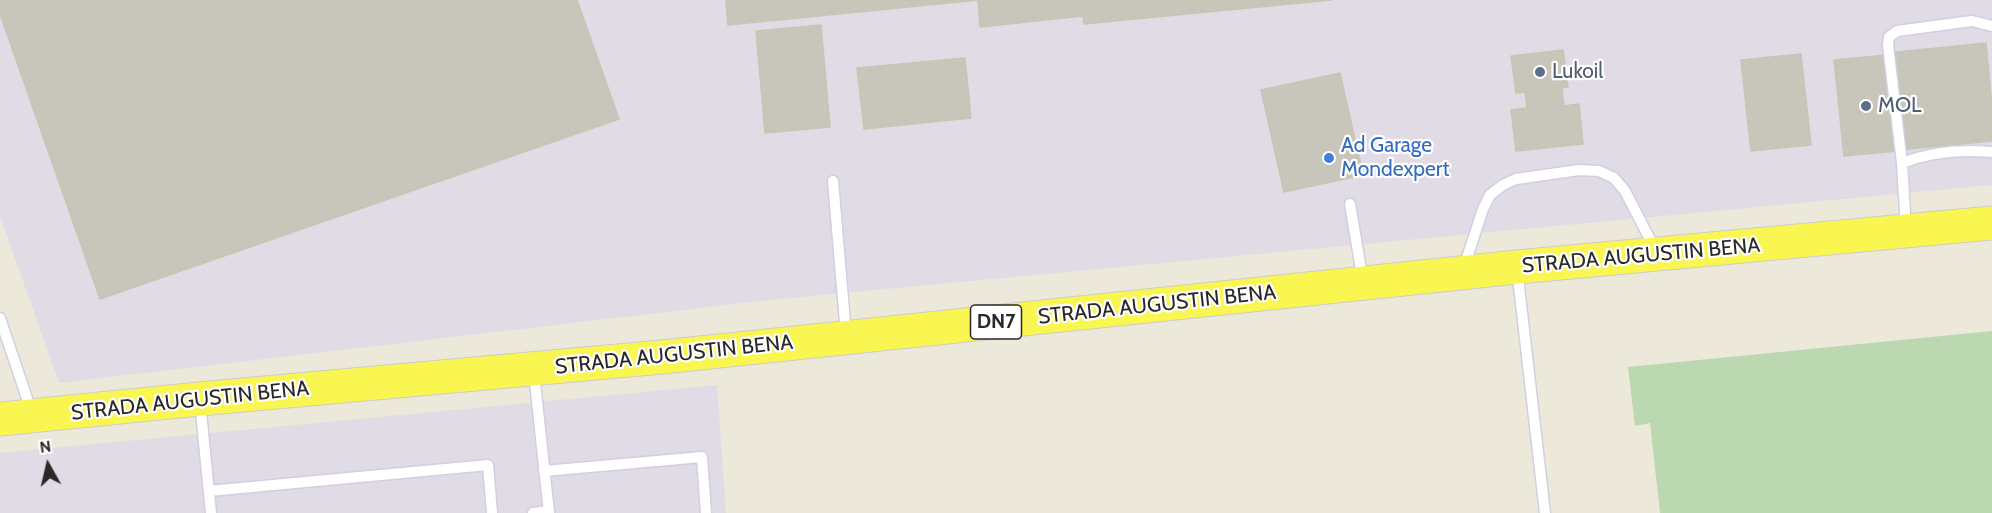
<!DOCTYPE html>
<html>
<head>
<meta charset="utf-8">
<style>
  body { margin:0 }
  #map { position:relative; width:1992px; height:513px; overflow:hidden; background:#ede9da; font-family:Cabin,sans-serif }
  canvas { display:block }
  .north { position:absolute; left:18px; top:435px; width:60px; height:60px; -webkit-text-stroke:4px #fff; paint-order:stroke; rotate:352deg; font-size:16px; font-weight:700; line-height:24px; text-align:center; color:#292929 }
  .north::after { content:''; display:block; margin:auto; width:21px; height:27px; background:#292929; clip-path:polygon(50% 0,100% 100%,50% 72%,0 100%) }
</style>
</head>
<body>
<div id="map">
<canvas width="1992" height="513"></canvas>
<div class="north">N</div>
</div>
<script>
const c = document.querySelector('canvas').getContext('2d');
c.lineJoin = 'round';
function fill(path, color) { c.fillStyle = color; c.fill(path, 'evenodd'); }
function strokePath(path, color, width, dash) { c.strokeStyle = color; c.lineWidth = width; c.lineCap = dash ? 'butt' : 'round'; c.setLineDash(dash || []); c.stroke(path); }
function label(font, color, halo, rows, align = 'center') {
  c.font = font + ' Cabin,sans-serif'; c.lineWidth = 4.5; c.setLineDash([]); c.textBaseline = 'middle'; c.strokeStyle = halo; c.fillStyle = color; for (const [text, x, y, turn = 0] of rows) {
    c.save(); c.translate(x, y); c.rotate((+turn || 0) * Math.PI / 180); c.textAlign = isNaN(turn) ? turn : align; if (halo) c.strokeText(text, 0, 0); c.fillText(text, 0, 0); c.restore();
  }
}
fill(new Path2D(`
  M0,0H1992V185L769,300L59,383L0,216Z
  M717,385L726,513H0V453Z`), '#e0dbe4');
fill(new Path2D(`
  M1992,331V513H1660L1650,423L1635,426L1628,367Z`), '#bbd8b0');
const building = new Path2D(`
  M0,0H577L619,119L100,299L0,14Z
  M726,0H1331L1084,24L1083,16L980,27L978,0L728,25Z
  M821,25L830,127L765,133L756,31Z
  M1986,43L1992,107V141L1898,150L1887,53Z
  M1563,50L1568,87L1516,93L1511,56Z
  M1801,54L1811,145L1751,151L1741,60Z
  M1887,55L1897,151L1844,156L1834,60Z
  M965,58L971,118L864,129L857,68Z
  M1340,73L1363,175L1284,192L1261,90Z
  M1562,88L1564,106L1579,104L1583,144L1516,151L1511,110L1527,108L1525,92Z`);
fill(building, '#c8c5ba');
strokePath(building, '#c8c5b4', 1.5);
const service = new Path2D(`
  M1902,163C1930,152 1961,149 1992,152
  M833,181L846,334
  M1350,204L1363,281
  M1906,229L1902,163L1888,45L1889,37L1897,31L1972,21L1992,26
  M1464,267L1483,209L1490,195L1503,185L1516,179L1579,170L1599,171L1614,178L1625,191L1655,249
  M1517,269L1545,513
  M0,318L32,413
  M534,373L549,513
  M200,402L211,513
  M544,471L702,457L706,513
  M209,491L488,465L492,513
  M533,513L549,511`);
const primary = new Path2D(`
  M0,419L199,399L662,357L1517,267L1992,223`);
strokePath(service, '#d0cfe3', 13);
strokePath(primary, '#ccc', 35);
strokePath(service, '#fff', 10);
strokePath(primary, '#f9f652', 33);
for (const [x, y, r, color] of [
  [1540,72,6,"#5c6f8a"],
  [1866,106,6,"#5c6f8a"],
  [1329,158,6,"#3f7fe0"]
]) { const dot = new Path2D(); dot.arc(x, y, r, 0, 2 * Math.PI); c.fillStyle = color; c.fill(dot); strokePath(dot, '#fff', 2); }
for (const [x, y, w] of [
  [996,322,51]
]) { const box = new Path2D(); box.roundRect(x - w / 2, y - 17, w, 34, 4.5); c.fillStyle = '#fff'; c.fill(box); strokePath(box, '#292929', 1.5); }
label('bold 20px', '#292929', null, [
  ["DN7",996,322]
]);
label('21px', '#4e5e75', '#fff', [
  ["Lukoil",1552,72],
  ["MOL",1878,106]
], 'left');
label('21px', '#366cbe', '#fff', [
  ["Ad Garage",1341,146],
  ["Mondexpert",1341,170]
], 'left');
label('21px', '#292929', '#fff', [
  ["STRADA AUGUSTIN BENA",1641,256,-5],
  ["STRADA AUGUSTIN BENA",1157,305,-6],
  ["STRADA AUGUSTIN BENA",674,355,-6],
  ["STRADA AUGUSTIN BENA",190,401,-6]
]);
</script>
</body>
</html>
